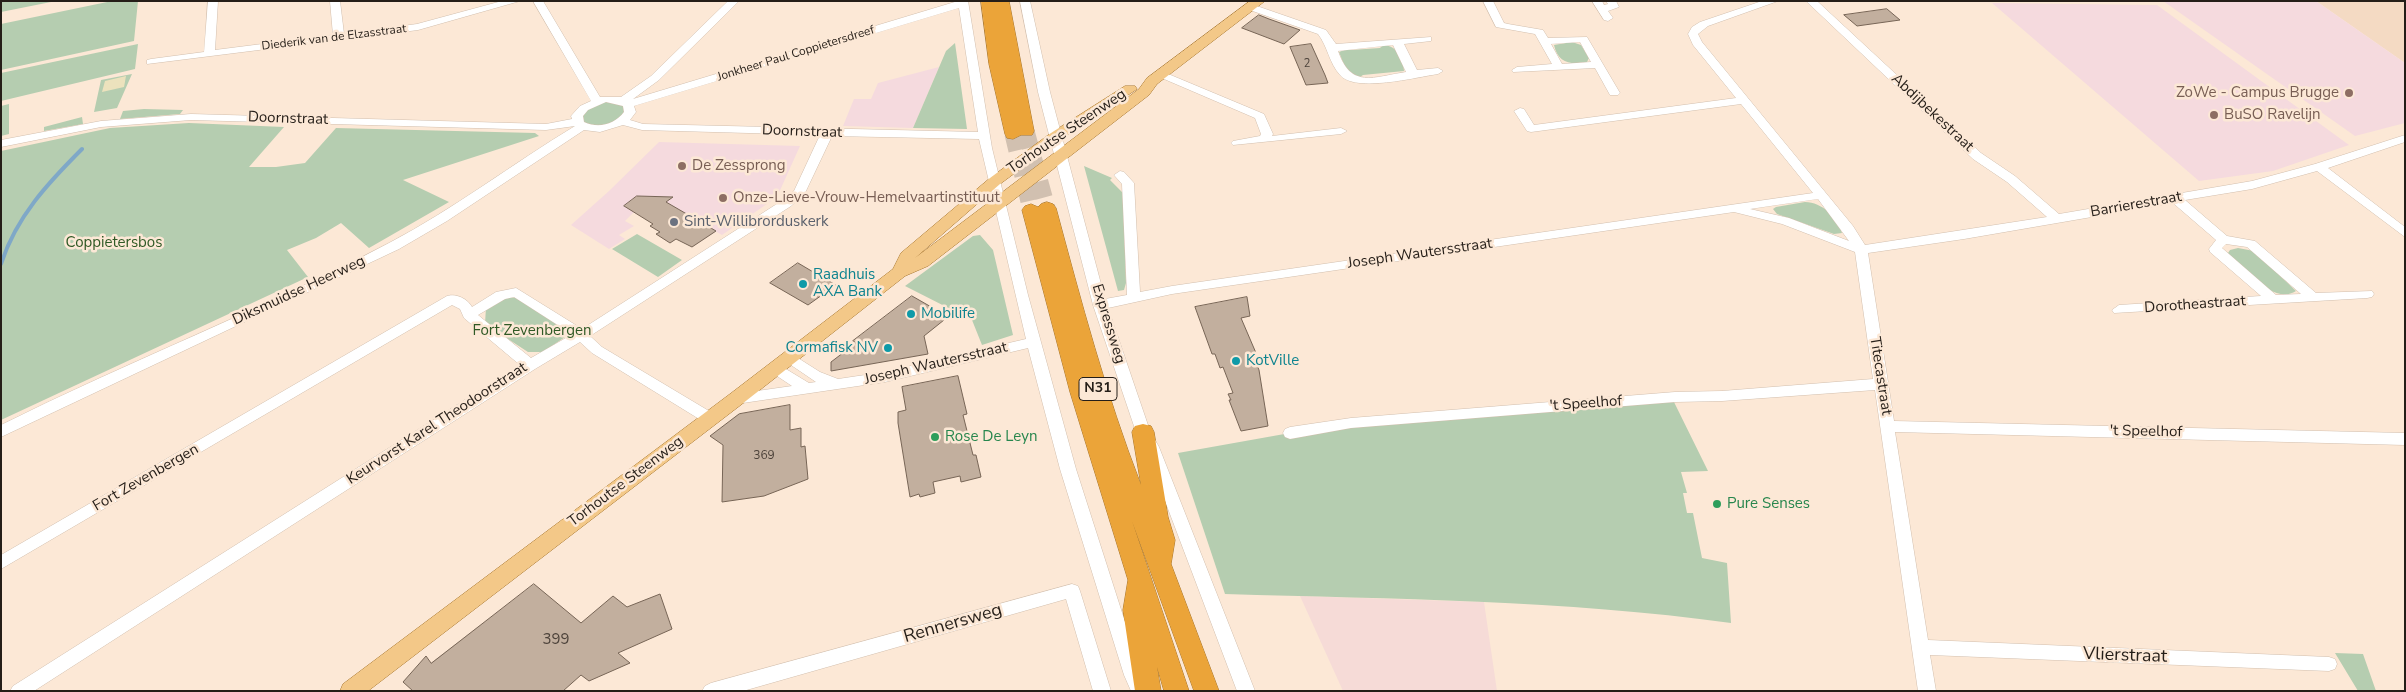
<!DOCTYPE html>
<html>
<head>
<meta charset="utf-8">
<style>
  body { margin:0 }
  #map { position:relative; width:2406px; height:692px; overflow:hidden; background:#fce8d6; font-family:"Nunito Sans",sans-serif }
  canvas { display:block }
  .frame { position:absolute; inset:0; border:2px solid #251e18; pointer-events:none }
</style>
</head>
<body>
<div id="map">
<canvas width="2406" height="692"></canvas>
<div class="frame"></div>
</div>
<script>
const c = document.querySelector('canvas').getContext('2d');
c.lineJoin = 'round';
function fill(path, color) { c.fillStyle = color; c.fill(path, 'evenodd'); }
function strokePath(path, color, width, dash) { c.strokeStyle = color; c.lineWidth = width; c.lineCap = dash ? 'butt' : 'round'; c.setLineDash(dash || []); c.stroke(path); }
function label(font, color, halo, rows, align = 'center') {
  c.font = font + ' "Nunito Sans",sans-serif'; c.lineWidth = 5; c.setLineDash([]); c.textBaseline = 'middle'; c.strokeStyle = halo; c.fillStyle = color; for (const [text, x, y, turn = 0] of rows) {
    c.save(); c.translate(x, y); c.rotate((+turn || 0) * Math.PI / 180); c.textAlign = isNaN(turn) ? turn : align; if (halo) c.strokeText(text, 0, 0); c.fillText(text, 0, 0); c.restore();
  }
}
fill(new Path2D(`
  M1300,596L1484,602L1497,691H1343Z`), '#f6dbd7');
fill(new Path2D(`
  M2316,1H2405V63Z`), '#f4dac3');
fill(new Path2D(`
  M2163,1H2316L2405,63V123L2355,136Z
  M1992,3L2157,5L2349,145L2273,171L2199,181Z
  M939,67L913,128L843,126L854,99H871L878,83Z
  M659,142L800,146L777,197L722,235L665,202L670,198L668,197L637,196L624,206L634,212L625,221L634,226L619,235L625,239L609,249L571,225L609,191Z`), '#f5dade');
fill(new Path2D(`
  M1,1H56L1,12Z
  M112,1H138L134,41L1,70V24Z
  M1572,42L1581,45L1589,58L1587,62C1570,65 1558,63 1554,45Z
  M955,43L967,129L913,128L946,51Z
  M138,44L135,69L1,101V73Z
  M1383,45C1397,45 1404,60 1404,71L1363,75L1360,77L1348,75L1339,52L1347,49L1351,50L1380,48Z
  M132,74L117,108L94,112L101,80Z
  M605,101L622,104L625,111C615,126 597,129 581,121L582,113Z
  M9,104V134L1,136V106Z
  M144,109L183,110L180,114L120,119L123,111Z
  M82,117L83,124L44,131V127Z
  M189,123L284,127L249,167H276L305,163L336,128L535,133L539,136L403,180L449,202L369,248L341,223L316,238L287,250L308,277L1,420V151L110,128Z
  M1084,166L1112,178L1110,180L1123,193L1126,283L1124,290L1118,291Z
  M1805,202C1822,202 1838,218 1842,233L1834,234L1777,214L1773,209L1776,207Z
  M637,234L682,260L658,277L612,249Z
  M980,235L993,250L1013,335L982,345L972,320L905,286L973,236Z
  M2238,248L2254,251L2296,291C2273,306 2243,267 2228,253L2230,250Z
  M510,297L517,298L564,329L566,332L565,337L543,352H528L485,324L486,307Z
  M1673,400L1708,471L1681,472L1687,493H1683L1687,513H1693L1702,558L1727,563L1731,623C1564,600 1394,599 1225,594L1178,453L1290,433L1355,425Z
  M2335,653L2363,654L2376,691H2358Z`), '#b5cdb0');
fill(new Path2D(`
  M126,76L124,87L102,92L105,81Z`), '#ece2bd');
strokePath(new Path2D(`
  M1,264C16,217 48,183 82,149`), '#7fa8c7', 4);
const building = new Path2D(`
  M1887,9L1900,20L1857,26L1844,15Z
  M1259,15L1269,19L1300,30L1284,44L1242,28Z
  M1311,44L1325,75L1328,83L1306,85L1290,47Z
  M637,196L673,197L666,202L716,231L692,247L676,239L670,243L656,234L660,232L650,226L653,224L624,206Z
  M798,263L820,276L836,285L808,305L770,283Z
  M912,296L933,308L929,311L944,320L924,336L928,354L831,371V362L856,343L853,341Z
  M1247,297L1250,316L1241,318L1256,353H1252L1259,370L1268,426L1241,431L1229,400H1231L1228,394L1233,393L1223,367L1220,368L1215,354H1212L1195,307Z
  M958,376L967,414L963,415L973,455H976L981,477L961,482L960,476L933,482L935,493L920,497L919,494L910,497L898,423V412L906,410L902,387Z
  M790,405V430L801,428V447L805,446L808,479L764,496L722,502L723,445L710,436L739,414Z
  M534,584L581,623L613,596L627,607L660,594L672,629L618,653L630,663L589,681L581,675L563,691H413L403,682L426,656L431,663Z`);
fill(building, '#c2af9e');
strokePath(building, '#776556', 1);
strokePath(new Path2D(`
  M1026,131L1047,208
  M1013,134L1031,210`), '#d1c0b0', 17, [17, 9]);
const minor = new Path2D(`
  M208,1H218L215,50L333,35L330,1H340L344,34L417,24L502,1H520L418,30L147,64V60L151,59L204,52Z
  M533,1H543L600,97H621L651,76L728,1H739L659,80L633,99L958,1H968L992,148L1028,295L1076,469L1142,675L1149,691H1131L1124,675L1060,469L1028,348L885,382L736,404L731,403L729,399L731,395L736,394L792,386L771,372L769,368L771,364L776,363L809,383L816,382L785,361L783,358L785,355L790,353L820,372L838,379L885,372L1026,339L979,139L832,136L805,193L791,206L590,336L602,347L714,414L716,418L714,422H704L592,353L580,342L535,369L34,691H10L13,686L520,365L464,318L460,309L452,305L1,569V555L447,296C456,293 468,299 472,307L496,292L516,288L582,329L783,200L794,191L820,135L642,130L623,125L600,132L584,130L447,221L399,249L1,437V425C129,361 262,310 389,243C454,209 512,164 575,126L546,130L191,120L101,127L1,147V140L101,121L191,114L546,124L572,119L571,116L580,106L591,101ZM959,8L978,132L643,124L630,120L636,112L634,106ZM606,102L623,106L624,112C615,124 599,129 584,122L583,116L588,110ZM514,297L567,331L571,335L531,358L478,315L505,299Z
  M1020,1H1030L1050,92L1105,299L1127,295L1122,184L1114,175L1120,171L1124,172L1134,183L1140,292L1172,286L1813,193L1741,104L1531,132L1527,131L1514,111L1520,108L1524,109L1534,125L1736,98L1693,45L1688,34L1692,27L1700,22L1762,1H1778L1708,26L1698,34L1702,42L1853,226L1865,245L2047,217L2007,182L1973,159L1806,1H1817L1981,153L2015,176L2059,214L2252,181L2315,164L2405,135V142L2328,168L2405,227V237L2317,171L2252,189L2185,200L2227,236L2255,241L2316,293L2372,291L2374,294L2372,297L2367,298L2114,313L2112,310L2119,305L2261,296L2210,252L2209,249L2216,240L2173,203L1964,239L1868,253L1894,421L2405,433V445L1895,432L1928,640L2329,657L2335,659L2337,664L2335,669L2329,671L1930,655L1936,691H1918L1875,390L1722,401L1675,402L1351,428L1290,439L1285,437L1283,433L1285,429L1290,427L1351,418L1675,392L1722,391L1873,379L1855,252L1782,224L1734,212L1172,294L1108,308L1150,431L1159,447L1255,691H1237L1145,448L1136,432L1093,305L1038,92ZM1818,199L1849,241L1789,218L1750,209ZM2226,244L2247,247L2301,294L2276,295L2222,248Z
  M1483,1H1493L1504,23L1508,24L1543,30L1548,38L1587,37L1620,93L1618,95H1610L1595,68L1513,72L1512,70L1517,67L1552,64L1535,34L1496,27ZM1580,42L1591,62L1562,64L1551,44Z
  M1592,1H1602L1604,5L1608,4L1606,1H1616L1619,7L1608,11L1613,18L1608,21L1604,20Z
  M1251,4L1326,30L1336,44L1431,37V41L1404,44L1417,70L1438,68L1443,71L1438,74C1417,77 1355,93 1340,75C1329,63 1328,47 1318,34L1247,9L1246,7ZM1393,45L1406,72C1373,77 1351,89 1338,51Z
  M1161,71L1264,114L1273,134L1272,136L1341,128L1347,131L1341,134L1233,145L1231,143L1233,141L1260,136L1261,134L1255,118L1157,76L1156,74Z
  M1072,584L1078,586L1080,591L1111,691H1093L1066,599L743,691H702L705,686L711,683Z`);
const major = new Path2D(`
  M1250,1H1265L1157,84L1149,95L928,266L905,276L742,404L368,691H340L343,684L730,394L893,269L901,253L990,178L1051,133L1125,86H1135L1137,89L1061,139L1000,184L915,258L1139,89L1147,78Z`);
const highway = new Path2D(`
  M981,1H1009L1034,131L1032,135H1021L1013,139L1007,138L1005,134L989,64Z
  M1047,202L1053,204L1056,208C1081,301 1106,395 1141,485L1132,432L1135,426L1143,424L1151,426L1154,432L1168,517L1175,540L1171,564L1219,691H1194L1132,521L1189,691H1164L1157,667L1161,691H1135L1123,610L1128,580L1070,392L1022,210L1025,206L1031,204L1038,207L1041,204Z`);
strokePath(minor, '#d2bfae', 1);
strokePath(major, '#a6752d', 1);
strokePath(highway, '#a6752d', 1);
fill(minor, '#fff');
fill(major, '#f3c888');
fill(highway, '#eba439');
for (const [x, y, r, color] of [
  [2349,93,5,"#8d6e63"],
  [2214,115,5,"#8d6e63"],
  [682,166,5,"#8d6e63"],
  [723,198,5,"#8d6e63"],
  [674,222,5,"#6b7280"],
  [803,284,5,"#0f9aa8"],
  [911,314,5,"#0f9aa8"],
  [888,348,5,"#0f9aa8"],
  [1236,361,5,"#0f9aa8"],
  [935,437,5,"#2e9e5b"],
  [1717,504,5,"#2e9e5b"]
]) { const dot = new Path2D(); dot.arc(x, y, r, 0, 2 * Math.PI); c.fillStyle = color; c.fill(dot); strokePath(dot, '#fce8d6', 2); }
label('11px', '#4c423a', null, [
  ["2",1307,64]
]);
label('12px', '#251e18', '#fce8d6', [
  ["Diederik van de Elzasstraat",334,38,-7],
  ["Jonkheer Paul Coppietersdreef",796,54,-17]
]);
label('12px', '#4c423a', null, [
  ["369",764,456]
]);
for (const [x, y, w] of [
  [1098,389,38]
]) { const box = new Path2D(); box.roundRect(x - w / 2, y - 11.5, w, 23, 4); c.fillStyle = '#fce8d6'; c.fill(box); strokePath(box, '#251e18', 1); }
label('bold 14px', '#251e18', null, [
  ["N31",1098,389]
]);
label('15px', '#785e54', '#fce8d6', [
  ["ZoWe - Campus Brugge",2339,93,"right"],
  ["BuSO Ravelijn",2224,115],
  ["De Zessprong",692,166],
  ["Onze-Lieve-Vrouw-Hemelvaartinstituut",733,198]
], 'left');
label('15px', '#251e18', '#fce8d6', [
  ["Abdijbekestraat",1932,113,43],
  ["Doornstraat",288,119,2],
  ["Doornstraat",802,132,2],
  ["Torhoutse Steenweg",1067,132,-34],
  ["Barrierestraat",2136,205,-10],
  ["Joseph Wautersstraat",1420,254,-8],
  ["Diksmuidse Heerweg",299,291,-25],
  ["Dorotheastraat",2195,305,-4],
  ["Expressweg",1108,324,73],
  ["Joseph Wautersstraat",936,364,-13],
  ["Titecastraat",1880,376,81],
  ["'t Speelhof",1586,404,-4],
  ["Keurvorst Karel Theodoorstraat",437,424,-33],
  ["'t Speelhof",2146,432,1],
  ["Fort Zevenbergen",146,478,-30],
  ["Torhoutse Steenweg",626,482,-37]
]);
label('15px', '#5b616d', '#fce8d6', [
  ["Sint-Willibrorduskerk",684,222]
], 'left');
label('15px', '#2f5925', '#fce8d6', [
  ["Coppietersbos",114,243],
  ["Fort Zevenbergen",532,331]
]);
label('15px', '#0d838f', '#fce8d6', [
  ["Raadhuis",813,275],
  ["AXA Bank",813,292],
  ["Mobilife",921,314],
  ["Cormafisk NV",878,348,"right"],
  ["KotVille",1246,361]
], 'left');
label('15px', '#27864d', '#fce8d6', [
  ["Rose De Leyn",945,437],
  ["Pure Senses",1727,504]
], 'left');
label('15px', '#4c423a', null, [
  ["399",556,640]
]);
label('18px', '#251e18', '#fce8d6', [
  ["Rennersweg",953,624,-16],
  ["Vlierstraat",2125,656,2]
]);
</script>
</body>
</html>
